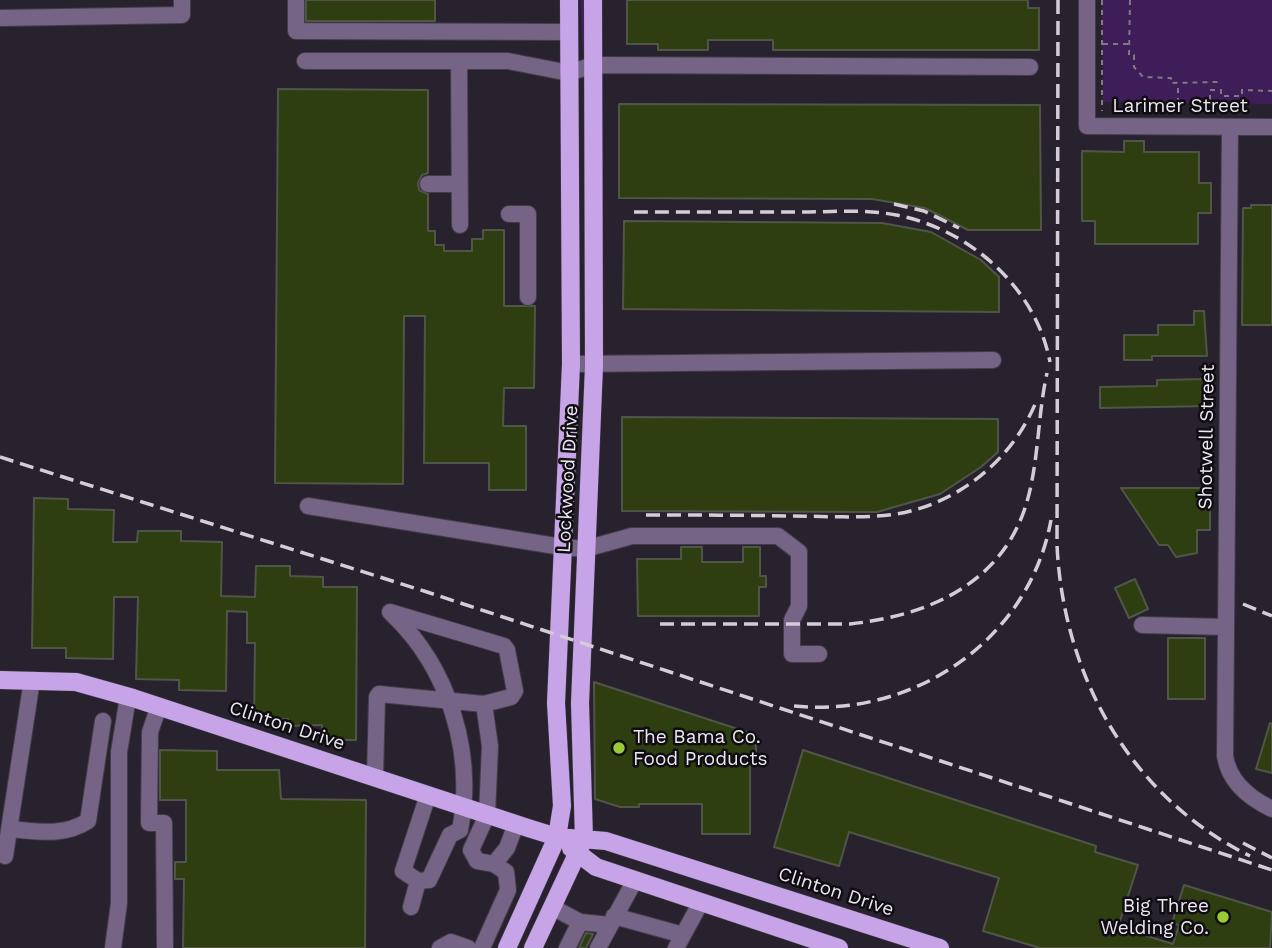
<!DOCTYPE html>
<html>
<head>
<meta charset="utf-8">
<style>
  body { margin:0 }
  canvas { display:block; background:#28212e }
</style>
</head>
<body>
<canvas width="1272" height="948"></canvas>
<script>
const c = document.querySelector('canvas').getContext('2d');
c.lineJoin = 'round';
function fill(path, color) { c.fillStyle = color; c.fill(path, 'evenodd'); }
function strokePath(path, color, width, dash) { c.strokeStyle = color; c.lineWidth = width; c.lineCap = dash ? 'butt' : 'round'; c.setLineDash(dash || []); c.stroke(path); }
function label(font, color, halo, rows, align = 'center') {
  c.font = font + ' "Work Sans",sans-serif'; c.lineWidth = 5; c.setLineDash([]); c.textBaseline = 'middle'; c.strokeStyle = halo; c.fillStyle = color; for (const [text, x, y, turn = 0] of rows) {
    c.save(); c.translate(x, y); c.rotate((+turn || 0) * Math.PI / 180); c.textAlign = isNaN(turn) ? turn : align; if (halo) c.strokeText(text, 0, 0); c.fillText(text, 0, 0); c.restore();
  }
}
fill(new Path2D(`
  M580,0H586L583,57Z
  M1102,0H1272V104L1103,102Z`), '#3f1d58');
const building = new Path2D(`
  M306,0H435V21H306Z
  M627,0H1028V8H1039V50H773V40H708V50H658V44H627Z
  M278,89L428,90V173L422,175L418,183L419,190L428,194V231H435V245H444V251H472V239H483V230H504V306H535L534,388H504L503,426H526V490H489V463H424L425,316H404L403,484L275,483Z
  M619,104L1040,105L1041,230H968L925,208L872,199L619,198Z
  M1124,141H1144V152H1199V183H1211V213H1198V244H1095V221H1082V151L1124,152Z
  M1251,205H1272V325H1242L1243,208H1251Z
  M624,221L882,223L931,232L981,260L999,277V312L623,309Z
  M1194,311H1204L1207,356H1152V360H1124V335H1158V325H1194Z
  M1210,379V406L1100,408V387L1157,386V380Z
  M622,417L998,419V452L981,467L940,494L877,512L622,511Z
  M1121,488H1210V530H1197V553L1176,557L1168,545H1159Z
  M34,498L68,499V509L114,510L113,542H137L138,531H181V541L222,542L221,596L255,597L256,566H290V576L323,577V587H357L356,740H321L322,725L288,726V719L254,720L255,643H247V612L227,611L226,691L179,690V680L136,679L138,597H114L113,659L66,658V648H32Z
  M681,547H702V562H743V547H760V576H766V587H759V616H638L637,559H681Z
  M1135,579L1148,609L1129,618L1115,588Z
  M1168,638H1205V699H1168Z
  M594,682L756,735V754H750V834H702V804H639V807H620L595,799Z
  M1270,723L1272,724V773L1256,769Z
  M160,750L217,751V770H279L281,799L366,800L365,948H183L184,879H175V862H186V800H160Z
  M803,750L1096,846L1095,852L1138,865L1118,927L1173,944L1179,925L1172,923L1184,885L1272,912L1270,948H1040L983,931L999,878L849,832L839,866L774,847Z
  M586,933L593,934L586,948H579Z`);
fill(building, '#2e3e11');
strokePath(building, '#505647', 2);
const minor = new Path2D(`
  M296,0V31L569,32
  M1087,0V126L1272,127
  M0,18L182,15V0
  M305,61H508L569,73L593,65L1030,67
  M459,61L460,225
  M1230,127L1225,756C1229,782 1249,798 1272,809
  M428,184H459
  M509,214H528V297
  M571,364L993,360
  M308,506L562,547L585,549L632,536H778L799,552V606L792,620V654H819
  M390,612L504,646L507,650L515,691L511,697L484,704L490,746L487,815L471,850L477,861L494,864L506,872L508,890L482,948
  M392,614C449,668 475,753 460,830L450,835L429,880L418,881L403,871L428,795
  M1142,625L1226,627
  M159,706L150,732L149,823H164L165,948
  M375,777L377,697L379,694L484,704
  M9,829C37,831 63,837 88,821L103,721
  M5,856L32,680
  M494,864L507,848L516,824
  M411,907L418,881
  M552,907L580,922L610,925
  M614,916L683,935
  M113,948L119,903V752L128,697
  M440,948L451,942L468,948
  M567,948L580,922
  M598,948L635,880
  M676,948L701,902`);
const major = new Path2D(`
  M0,680L76,682L133,698L528,828L557,837L606,841L940,948
  M571,848L596,867L839,948
  M507,948L557,837L562,806L556,703L571,364L569,0
  M533,948L584,839L580,703L594,366L593,0`);
strokePath(minor, '#433d49', 18);
strokePath(major, '#433d49', 19);
strokePath(new Path2D(`
  M1102,0V111
  M1130,0L1129,55H1134V67L1143,77L1171,78V83L1218,82
  M1103,44H1129
  M1210,100V90H1221V96H1242V90L1272,91
  M1178,113V84`), '#807a85', 2, [5, 5]);
strokePath(minor, '#756485', 16);
strokePath(major, '#c6a4e7', 18);
strokePath(new Path2D(`
  M1058,0L1057,545C1063,675 1130,797 1250,856
  M894,204L924,211L959,228
  M634,212C689,212 745,212 800,212C832,212 865,209 896,215C970,229 1036,288 1050,362
  M0,457L427,592L1272,870
  M646,515C694,515 742,515 790,516C825,516 862,519 897,514C959,503 1012,460 1036,402
  M1243,604L1272,616
  M660,624H850C924,616 997,587 1024,511C1039,468 1037,418 1047,373
  M794,706C913,718 1029,641 1051,520
  M1243,843L1272,858`), '#d2cdd6', 3.5, [14, 7]);
for (const [x, y, r, color] of [
  [619,748,7,"#99cb35"],
  [1223,917,7,"#99cb35"]
]) { const dot = new Path2D(); dot.arc(x, y, r, 0, 2 * Math.PI); c.fillStyle = color; c.fill(dot); strokePath(dot, '#0f0c12', 2.5); }
label('19px', '#ece7f0', '#0f0c12', [
  ["Larimer Street",1180,106],
  ["Shotwell Street",1207,437,-89],
  ["Lockwood Drive",568,479,-87],
  ["Clinton Drive",287,726,18],
  ["Clinton Drive",836,892,18]
]);
label('19px', '#ece7f0', '#0f0c12', [
  ["The Bama Co.",633,737],
  ["Food Products",633,759],
  ["Big Three",1209,906,"right"],
  ["Welding Co.",1209,928,"right"]
], 'left');
</script>
</body>
</html>
